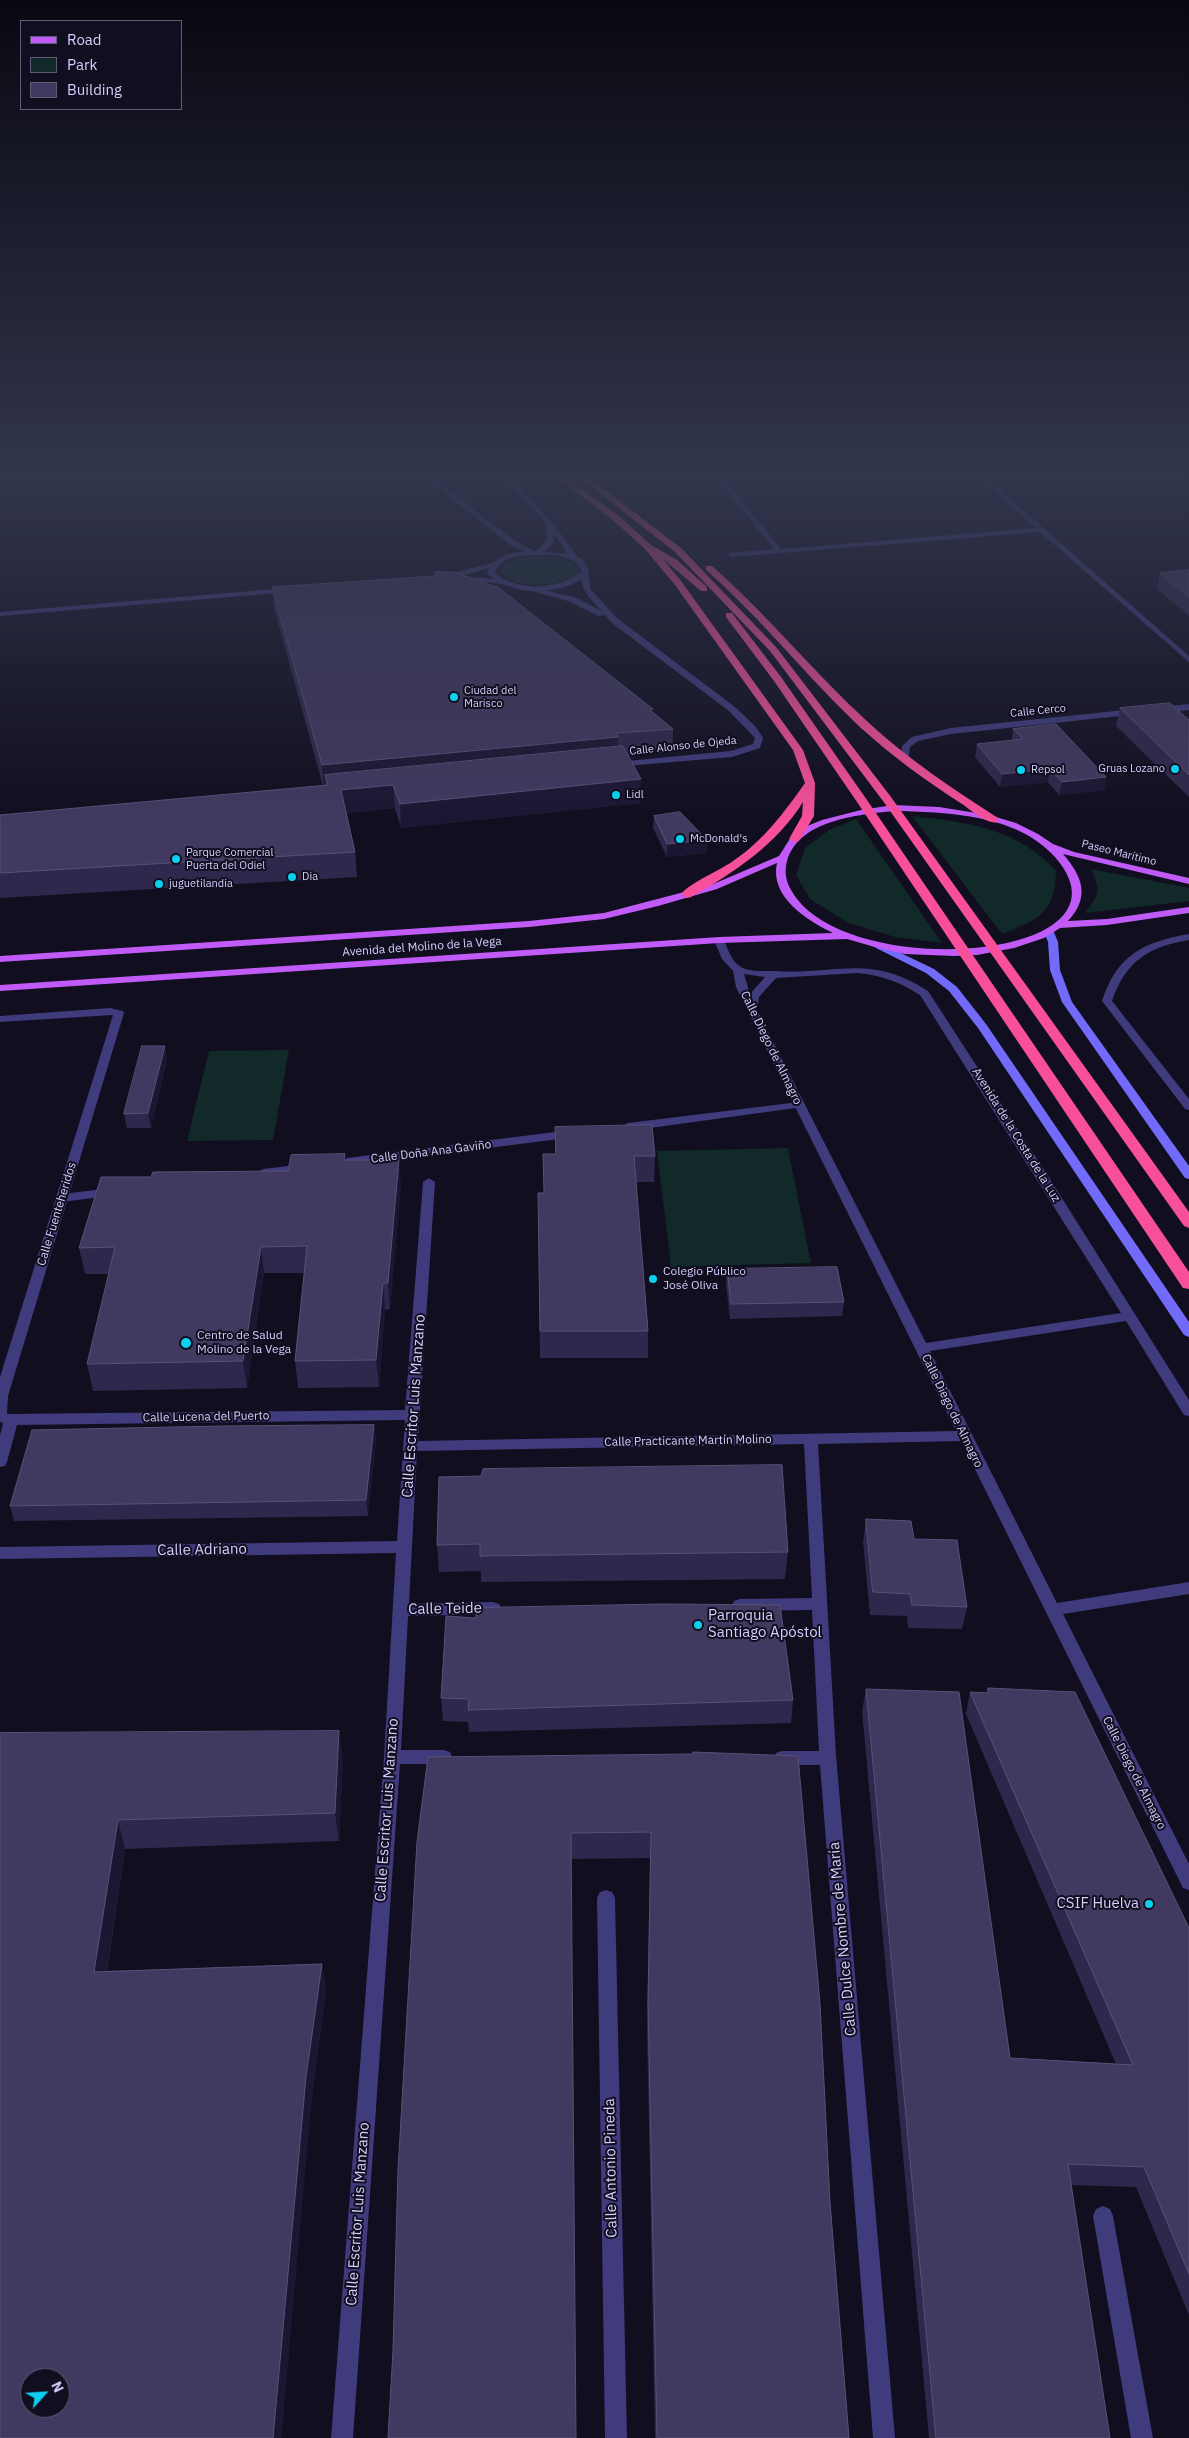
<!DOCTYPE html>
<html>
<head>
<meta charset="utf-8">
<style>
  body { margin:0 }
  #map { position:relative; width:1189px; height:2438px; overflow:hidden; background:#110e1f; font-family:"IBM Plex Sans",sans-serif }
  canvas { display:block }
  .legend { position:absolute; left:20px; top:20px; width:162px; height:90px; box-sizing:border-box; background:#110e1f; border:1px solid #5f5b78; margin:0; padding:6px 9px; list-style:none; font-size:15px; color:#d5cefd }
  .legend li { display:flex; align-items:center; gap:10px; height:25px }
  .legend b { width:25px; border:1px solid #5f5b78 }
  .north { position:absolute; left:20px; top:2368px; width:50px; height:50px; box-sizing:border-box; background:#110e1f; border:1px solid #5f5b78; border-radius:50%; rotate:64deg; font-size:14px; font-weight:700; line-height:20px; text-align:center; color:#d5cefd }
  .north::after { content:''; display:block; margin:auto; width:18px; height:22px; background:#0bcfec; clip-path:polygon(50% 0,100% 100%,50% 72%,0 100%) }
</style>
</head>
<body>
<div id="map">
<canvas width="1189" height="2438"></canvas>
<ul class="legend">
<li><b style="height:6px;background:#c15bf7"></b>Road</li>
<li><b style="height:14px;background:#112929"></b>Park</li>
<li><b style="height:14px;background:#41395f"></b>Building</li>
</ul>
<div class="north">N</div>
</div>
<script>
const c = document.querySelector('canvas').getContext('2d');
c.lineJoin = 'round';
function fill(path, color) { c.fillStyle = color; c.fill(path, 'evenodd'); }
function strokePath(path, color, width, dash) { c.strokeStyle = color; c.lineWidth = width; c.lineCap = dash ? 'butt' : 'round'; c.setLineDash(dash || []); c.stroke(path); }
function label(font, color, halo, rows, align = 'center') {
  c.font = font + ' "IBM Plex Sans",sans-serif'; c.lineWidth = 4; c.setLineDash([]); c.textBaseline = 'middle'; c.strokeStyle = halo; c.fillStyle = color; for (const [text, x, y, turn = 0] of rows) {
    c.save(); c.translate(x, y); c.rotate((+turn || 0) * Math.PI / 180); c.textAlign = isNaN(turn) ? turn : align; if (halo) c.strokeText(text, 0, 0); c.fillText(text, 0, 0); c.restore();
  }
}
fill(new Path2D(`
  M537,555L565,558L578,566L579,573C564,586 513,591 501,572L502,566L515,559Z
  M912,816C966,822 1018,828 1056,871C1054,915 1040,918 1002,934Z
  M856,819L942,943L895,937L848,923L810,899L796,875L805,848L829,830Z
  M1091,869L1189,888V901L1085,913C1099,895 1101,890 1091,869Z
  M289,1050L273,1140L187,1141L209,1051Z
  M788,1148L811,1263L671,1267L657,1151Z`), '#112929');
fill(new Path2D(`
  M1189,934V940C1148,947 1126,961 1112,1001L1189,1099V1110L1185,1109L1102,1001C1117,955 1143,942 1189,934Z
  M799,1102L805,1105L803,1107L628,1131L622,1127L628,1123Z
  M571,1130L577,1134L575,1137L347,1166L341,1162L347,1158Z
  M305,1164L311,1168L309,1171L263,1177L257,1173L263,1169Z
  M112,1188L118,1192L116,1195L62,1202L56,1198L62,1194Z
  M1103,2206L1110,2209L1113,2216L1153,2438H1131L1093,2216L1096,2209Z`), '#3f3b7c');
fill(new Path2D(`
  M504,480H511L553,523L579,559L578,561H572L554,534V542L542,555H536V551L546,541L547,524Z
  M718,480H725L781,549L1036,528L982,480H989L1189,656V662L1040,532L732,557L728,555L729,553L774,549Z
  M582,571H588L591,590L618,619L735,707L756,727L763,738L760,748L732,757L614,767L613,765L617,762L731,751L753,744L755,738L729,711L612,623L605,615L599,616L568,601L518,587L522,585L574,597L602,611C591,599 578,589 582,571Z
  M1189,704V710L1160,713L1156,710L1160,707Z
  M1135,709L1139,712L1138,714L951,734L918,741L910,747L908,763L901,761L902,746L912,737L951,728Z
  M719,937L723,938C728,948 730,960 741,967C749,972 765,971 775,971C837,975 869,953 928,991L1048,1176L1189,1400V1416L1184,1415L1126,1321L930,1351L1057,1603L1189,1582V1594L1063,1614L1189,1864V1890L1183,1888L961,1441L818,1444L836,1755L895,2438H873L820,1765H782L776,1763L774,1758L776,1753L782,1751H819L812,1610L740,1611L734,1609L732,1605L734,1601L740,1599L812,1598L804,1444L417,1451L409,1604L493,1602L499,1604L501,1608L499,1612L493,1614L408,1616L401,1750H444L450,1752L452,1757L450,1762L444,1764H400L353,2438H331L384,1757L396,1553L0,1559V1547L397,1541L405,1420L17,1425L7,1462L5,1466L0,1467V1435L3,1423L0,1422V1377L113,1015L0,1022V1016L110,1008L123,1011L124,1013L8,1396L7,1414L405,1410L423,1182L429,1178L435,1182L418,1441L956,1431L747,1010L736,987L733,971L722,959L714,940ZM857,973C882,975 899,982 920,995L1121,1313L926,1343L757,1010L759,997L776,978ZM744,974L765,977L750,994Z
  M606,1890L612,1892L615,1898L627,2438H605L597,1898L600,1892Z`), '#3f3b7c');
fill(new Path2D(`
  M428,480H436C454,494 473,509 491,523C505,533 517,544 533,550C551,556 585,546 589,573C573,589 545,593 523,590C515,589 508,585 501,584C485,581 470,583 454,580V576H459L456,574L457,572L492,563L508,554L525,551L513,547ZM533,555C548,555 570,553 580,567L581,572C557,590 518,592 495,573C500,557 518,556 533,555ZM489,568L487,573L494,579L461,576Z
  M288,588L292,590L291,592L0,616V612Z`), '#3f3b7c');
fill(new Path2D(`
  M1049,929L1053,930L1058,942L1060,970L1072,1002L1189,1166V1179L1185,1178L1062,1002L1050,970L1048,942L1044,932Z
  M880,943L934,969L957,987L986,1024L1189,1322V1337L1184,1335L978,1028L949,991L926,973L876,948L875,946Z`), '#726af8');
fill(new Path2D(`
  M893,805L939,807L989,815L1016,823L1038,834L1053,844L1074,852L1189,878V884L1063,854C1083,877 1090,897 1068,921L1107,919L1189,907V913L1107,925L1060,928L1044,938L1014,948L977,955L954,956L905,954L878,948L847,939L719,943L0,991V985L719,937L833,933C808,921 769,897 777,863L717,889L658,906L604,919L529,927L0,962V956L529,921L604,913L711,885L779,856L791,837L805,827L822,820L861,810ZM893,811C946,812 1017,814 1055,857C1143,958 862,982 797,899C788,887 783,876 787,861C799,820 857,815 893,811Z`), '#c15bf7');
fill(new Path2D(`
  M561,480H570L620,517L651,545L677,560L707,587V591H701L663,559L681,581L803,750L815,783L814,816L799,841L795,842L789,839L802,816L803,802C776,845 735,872 691,897L687,898L681,894C691,882 719,871 733,861C764,840 783,814 805,783L793,750L675,585L645,549L614,521Z
  M583,480H592L681,548L776,647L891,797L1189,1212V1228L1184,1226L883,801L770,651L675,552Z
  M706,566H712C768,615 814,673 869,723C908,759 953,789 998,818V822C987,825 971,810 962,804C926,781 892,756 861,728C807,677 762,619 706,570Z
  M726,613H732L781,677L867,800L1189,1272V1289L1183,1288L857,802L774,681L726,617Z`), '#f74f9b');
fill(new Path2D(`
  M1189,570V616L1157,589L1160,573Z
  M435,572L653,712L673,729V752L628,756L640,803L401,828L395,808L346,813L355,852L357,877L0,898V815L323,786L274,608L272,587L435,576Z
  M1120,708L1189,720V797L1116,726Z
  M1013,729L1106,777L1104,790L1059,795L1048,782L1000,787L975,757L977,744L1012,741Z
  M654,816L707,840L706,853L667,857L653,828Z
  M167,1060L151,1128H127L124,1114Z
  M555,1127L655,1156L654,1182H636L648,1331V1358H540L538,1193H544L555,1154Z
  M346,1160L401,1186L390,1309L385,1310L379,1387L298,1388L295,1361L304,1273H264L247,1388L93,1391L87,1364L109,1274H85L79,1248L151,1177L288,1171Z
  M727,1269L844,1302L842,1316L730,1319L726,1284Z
  M374,1425L376,1440L368,1516L14,1521L10,1506Z
  M439,1477L788,1552L785,1579L481,1582V1571L439,1572L437,1545Z
  M866,1519L914,1539L967,1607L962,1629L908,1628L907,1616L870,1615L863,1542Z
  M988,1688L1189,1928V2315L1136,2187L1071,2185L1110,2438H929L862,1711L866,1689L1010,2058L1116,2064L966,1714L970,1692L986,1693Z
  M441,1698L793,1700L791,1723L469,1732L468,1722L443,1721Z
  M0,1733L343,1759L339,1841L125,1849L107,1971L322,1964L326,1991L311,2104L281,2438H0Z
  M693,1754L830,2202L849,2438H655L647,2027L650,1858L571,1859L393,2350L417,1842Z`), '#2f284c');
fill(new Path2D(`
  M618,737V760L328,785L325,775L326,789H324L322,765Z
  M1050,769L1048,782L1000,787L1002,774Z
  M1106,777L1104,790L1059,795L1062,782Z
  M641,779L640,803L401,828L400,804Z
  M393,785L395,808L343,814L341,790Z
  M707,840L706,853L667,857V844Z
  M165,1046L167,1060L151,1128L148,1113Z
  M399,1160L401,1186L390,1309L388,1283Z
  M261,1247L264,1273L247,1388L243,1361Z
  M383,1283L385,1310L379,1387L376,1360Z
  M374,1425L376,1440L368,1516L366,1500Z
  M339,1731L343,1759L339,1841L335,1813Z
  M118,1820L125,1849L102,1999L94,1972Z
  M322,1964L326,1991L311,2104L281,2438H273L306,2077Z`), '#1c1632');
const building = new Path2D(`
  M1189,570V597L1160,573Z
  M435,572H454L499,588L653,709L650,710L673,729L616,733L618,737L322,765L272,587L436,576Z
  M1170,703L1189,720V775L1120,708Z
  M1056,724L1106,777L1062,782L1050,769L1002,774L977,744L1023,739L1013,729Z
  M623,746L641,779L400,804L393,785L341,790L355,852L0,873V815L328,785L325,775Z
  M680,812L707,840L667,844L654,816Z
  M142,1046H165L148,1113L124,1114Z
  M652,1125L655,1156H634L648,1331H540L538,1193H544L543,1154H556L555,1127Z
  M345,1154L344,1160H399L388,1283H383L376,1360L295,1361L307,1246L261,1247L243,1361L87,1364L115,1247L79,1248L101,1177H151L153,1172L288,1171L291,1155Z
  M837,1267L844,1302L731,1304L727,1269Z
  M374,1425L366,1500L10,1506L32,1430L222,1426Z
  M782,1465L788,1552L480,1556V1544L437,1545L439,1477L481,1476L483,1469Z
  M866,1519L911,1521L914,1539L957,1540L967,1607L912,1605L910,1594L873,1592Z
  M663,1604L780,1605L793,1700L468,1710L469,1699L441,1698L446,1616L476,1618V1608Z
  M988,1688L1075,1692L1189,1928V2274L1144,2167L1068,2164L1110,2438H936L866,1689L959,1692L1010,2058L1133,2065L970,1692L988,1693Z
  M339,1731L335,1813L118,1820L94,1972L322,1964L306,2077L273,2438H0V1733ZM30,2378H60V2408H30Z
  M693,1752L798,1756L820,2004L830,2202L849,2438H657L648,2002L651,1832L571,1833L576,2438H388L393,2350L398,2170L417,1842L428,1757L693,1754Z`);
fill(building, '#41395f');
strokePath(building, '#585178', 1);
const sky = c.createLinearGradient(0, 0, 0, 822);
sky.addColorStop(0, '#090811');
sky.addColorStop(0.58, '#32364d');
sky.addColorStop(1, '#32364d00');
c.fillStyle = sky;
c.fillRect(0, 0, 1189, 822);
for (const [x, y, r, color] of [
  [454,697,5,"#0bcfec"],
  [1175,769,5,"#0bcfec"],
  [1021,770,5,"#0bcfec"],
  [616,795,5,"#0bcfec"],
  [680,839,5,"#0bcfec"],
  [176,859,5,"#0bcfec"],
  [292,877,5,"#0bcfec"],
  [159,884,5,"#0bcfec"],
  [653,1279,5,"#0bcfec"],
  [186,1343,6,"#0bcfec"],
  [698,1625,5,"#0bcfec"],
  [1149,1904,5,"#0bcfec"]
]) { const dot = new Path2D(); dot.arc(x, y, r, 0, 2 * Math.PI); c.fillStyle = color; c.fill(dot); strokePath(dot, '#110e1f', 2); }
label('11px', '#d5cefd', '#110e1f', [
  ["Ciudad del",464,691],
  ["Marisco",464,704],
  ["Gruas Lozano",1165,769,"right"],
  ["Repsol",1031,770],
  ["Lidl",626,795],
  ["McDonald's",690,839],
  ["Parque Comercial",186,853],
  ["Puerta del Odiel",186,866],
  ["Dia",302,877],
  ["juguetilandia",169,884]
], 'left');
label('11px', '#d5cefd', '#110e1f', [
  ["Calle Cerco",1038,711,-6],
  ["Calle Alonso de Ojeda",683,746,-6],
  ["Paseo Marítimo",1119,853,14]
]);
label('12px', '#d5cefd', '#110e1f', [
  ["Avenida del Molino de la Vega",422,947,-4],
  ["Calle Diego de Almagro",771,1048,64],
  ["Avenida de la Costa de la Luz",1016,1135,58],
  ["Calle Doña Ana Gaviño",431,1152,-7],
  ["Calle Fuenteheridos",57,1214,-73],
  ["Calle Diego de Almagro",952,1411,64],
  ["Calle Lucena del Puerto",206,1417,-1],
  ["Calle Practicante Martín Molino",688,1441,-1],
  ["Calle Diego de Almagro",1134,1773,63]
]);
label('12px', '#d5cefd', '#110e1f', [
  ["Colegio Público",663,1272],
  ["José Oliva",663,1286],
  ["Centro de Salud",197,1336],
  ["Molino de la Vega",197,1350]
], 'left');
label('15px', '#d5cefd', '#110e1f', [
  ["Calle Escritor Luis Manzano",414,1406,-86],
  ["Calle Adriano",202,1550,-1],
  ["Calle Teide",445,1609,-1],
  ["Calle Escritor Luis Manzano",387,1810,-86],
  ["Calle Dulce Nombre de María",843,1939,-95],
  ["Calle Antonio Pineda",611,2168,-91],
  ["Calle Escritor Luis Manzano",358,2214,-86]
]);
label('15px', '#d5cefd', '#110e1f', [
  ["Parroquia",708,1616],
  ["Santiago Apóstol",708,1633],
  ["CSIF Huelva",1139,1904,"right"]
], 'left');
</script>
</body>
</html>
